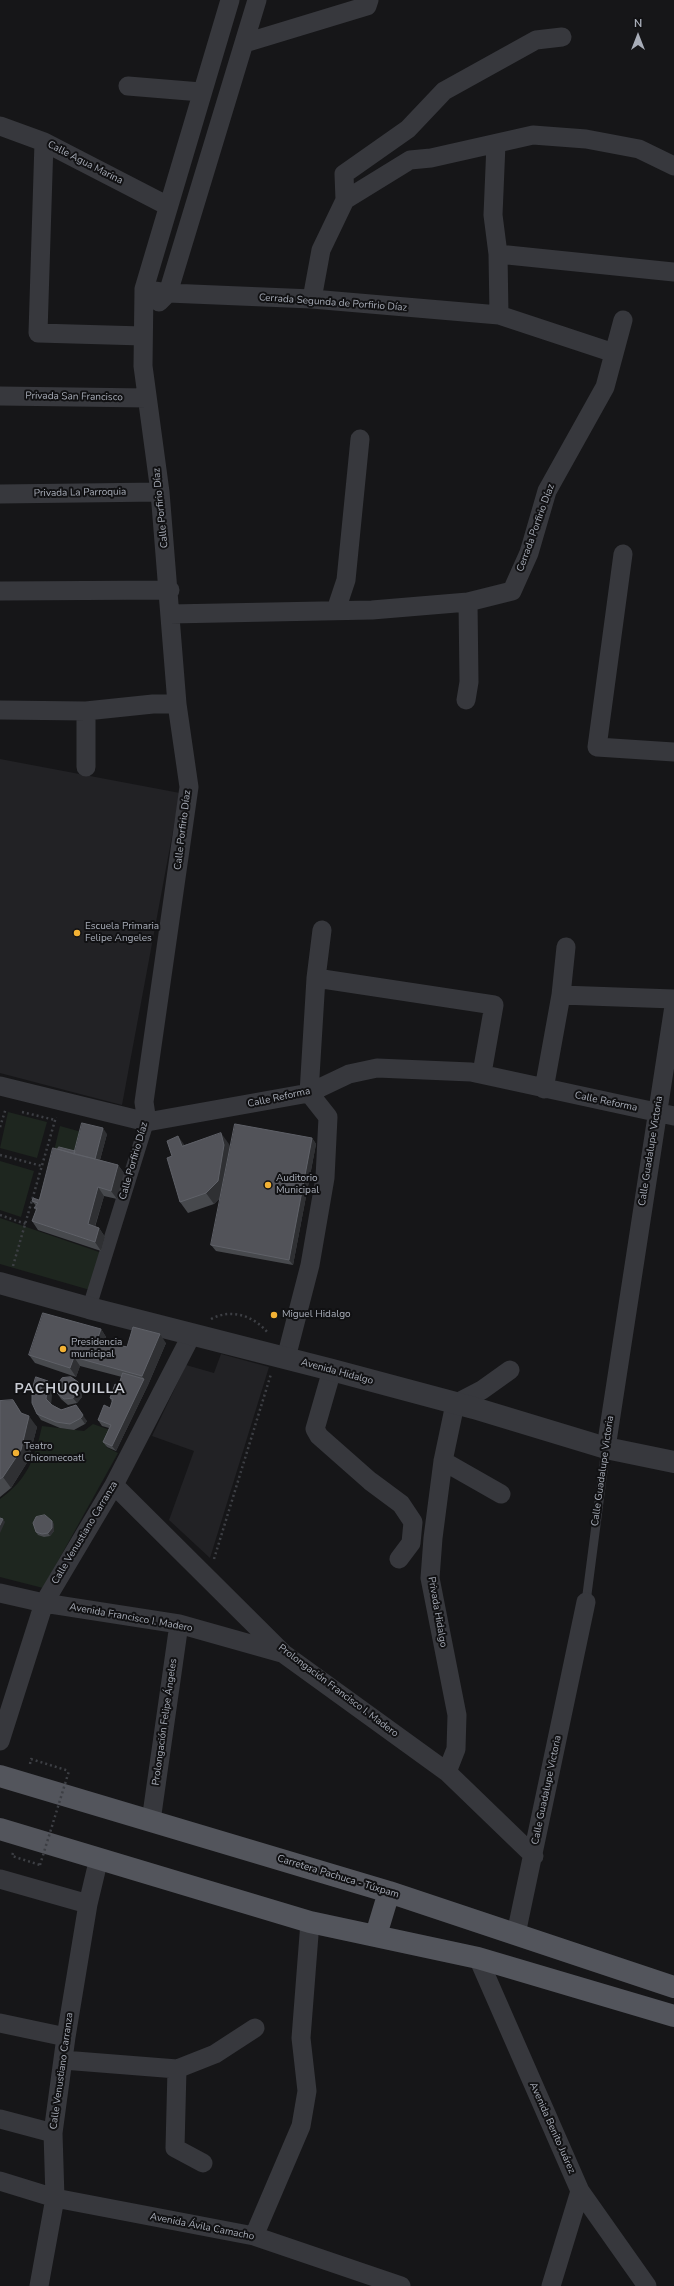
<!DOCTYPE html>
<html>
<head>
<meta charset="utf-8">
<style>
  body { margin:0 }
  #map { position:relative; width:674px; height:2286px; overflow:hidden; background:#161618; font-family:"Nunito Sans",sans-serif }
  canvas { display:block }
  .north { position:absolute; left:618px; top:16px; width:40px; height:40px; -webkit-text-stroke:3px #111113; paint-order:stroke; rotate:0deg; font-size:11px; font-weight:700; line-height:16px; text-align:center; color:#a8adb8 }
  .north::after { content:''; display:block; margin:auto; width:14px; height:18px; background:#a8adb8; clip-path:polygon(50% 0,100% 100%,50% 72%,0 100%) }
</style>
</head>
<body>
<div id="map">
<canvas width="674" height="2286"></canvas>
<div class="north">N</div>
</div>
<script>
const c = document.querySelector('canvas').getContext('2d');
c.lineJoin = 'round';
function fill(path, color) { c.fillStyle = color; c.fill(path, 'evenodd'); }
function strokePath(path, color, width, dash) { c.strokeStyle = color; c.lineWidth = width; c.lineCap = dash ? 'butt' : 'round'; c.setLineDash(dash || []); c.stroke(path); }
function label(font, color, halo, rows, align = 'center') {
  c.font = font + ' "Nunito Sans",sans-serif'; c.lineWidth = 4; c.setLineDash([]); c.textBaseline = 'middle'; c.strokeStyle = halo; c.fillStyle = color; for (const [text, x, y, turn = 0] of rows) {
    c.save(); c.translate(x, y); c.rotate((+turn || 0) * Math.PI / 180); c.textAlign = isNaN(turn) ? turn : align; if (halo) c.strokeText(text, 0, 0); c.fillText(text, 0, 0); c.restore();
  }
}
fill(new Path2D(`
  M0,759L180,793L122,1105L0,1073Z
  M221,1354L269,1367L210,1558L169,1520L194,1451L152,1436L186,1365L214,1373Z`), '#222225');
fill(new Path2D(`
  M8,1112L47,1122L37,1158L0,1148Z
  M60,1126L85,1133L80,1155H53Z
  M0,1161L34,1171L21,1217L0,1210Z
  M0,1218L102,1253L90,1290L0,1264Z
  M93,1424L113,1431L106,1447L118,1453L43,1588L0,1577V1499C28,1479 35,1458 42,1426L84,1431Z`), '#1e261f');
strokePath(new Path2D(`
  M22,1112L55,1120
  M0,1127L6,1108
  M0,1155L42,1166
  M0,1215L26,1224
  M13,1266L56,1117
  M211,1319C232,1308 254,1316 268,1333
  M214,1559L271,1374
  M30,1764L31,1759L69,1771
  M13,1853L12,1856L40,1865`), '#3d3f44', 2.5, [2, 3]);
strokePath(new Path2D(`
  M586,1602L606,1448`), '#37383d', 9);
strokePath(new Path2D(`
  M89,1308L147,1122`), '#37383d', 14);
strokePath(new Path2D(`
  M245,43L367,6L369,0
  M128,86L201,92
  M0,126L44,142L168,206
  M44,142L38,333L143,336
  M496,144L493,215L498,254L499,315
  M345,200L410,160L431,158L533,135L586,139L639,149L674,166
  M498,254L674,272
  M144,289L168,293L312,299L499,315L614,353
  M312,299L321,250L345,200L344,174L408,129L444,91L536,40L562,37
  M159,302L168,293L257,0
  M0,396L147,398
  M0,494L160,492
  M623,554L597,747L674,752
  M0,591L170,590
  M336,610L346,580L360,439
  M170,614L372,610L468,602L512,591L529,553L547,491L605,387L623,320
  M466,700L469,682L468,602
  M0,710L86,711L153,704H177
  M86,767V711
  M316,978L494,1005L482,1073
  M561,995L674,999
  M0,1086L147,1122L309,1093L349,1074L377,1068L471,1072L674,1116
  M544,1089L561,995L566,947
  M147,1122L144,1102L189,787L177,704L160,492L143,366L144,289L230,0
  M286,1358L310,1265L325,1178L328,1117L309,1093L316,978L322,930
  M332,1370L315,1429L319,1436L370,1481L401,1504L413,1522L411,1543L399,1559
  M606,1448L674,1006
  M443,1461L501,1494
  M114,1485L284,1654L447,1772L534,1856
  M0,1593L44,1603L179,1624L282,1653
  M0,1741L44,1603L114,1485L192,1334
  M447,1772L456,1749L457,1715L430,1578L433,1538L443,1461L455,1404L482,1390L510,1370
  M151,1821L179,1624
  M0,1879L88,1904
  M516,1934L586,1602
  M478,1958L580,2191L647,2286
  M0,2023L66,2037
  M63,2060L177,2069L215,2054L255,2028
  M177,2069L175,2148L203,2163
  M0,2119L53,2133
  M0,2181L55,2198L254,2236L401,2286
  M254,2236L301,2126L307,2091L301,2038L310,1922
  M39,2286L55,2198L53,2133L66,2037L88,1904L99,1858
  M551,2286L580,2191`), '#37383d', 19);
strokePath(new Path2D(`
  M0,1283L89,1308L332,1370L474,1408L606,1448L674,1462`), '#37383d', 22);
strokePath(new Path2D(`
  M0,1776L389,1892L674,1987
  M0,1829L310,1922L478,1958L674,2016
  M376,1935L389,1892`), '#53555c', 22);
strokePath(new Path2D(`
  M40,1865L69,1771`), '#3d3f44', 2.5, [2, 3]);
fill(new Path2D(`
  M107,1134L100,1160L118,1165L124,1173L117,1199L104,1196L95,1227L99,1228L105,1237L101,1251L38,1230L32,1221L36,1210L34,1208L36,1206L32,1201L39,1200L58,1149L75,1151Z
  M312,1138L316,1144L293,1265L216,1251L211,1245L221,1197L214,1204L188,1213L180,1202L172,1156L185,1145L229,1144L230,1149Z
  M101,1329L106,1337L105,1342L127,1347L166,1343L148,1385L116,1451L107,1447L103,1442L109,1428L102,1426L98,1420L110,1408L112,1402L110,1398L118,1386L122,1377L80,1366L76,1377L35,1363L29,1355Z
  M78,1382L82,1388V1397L77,1403L68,1405L61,1399L57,1393Z
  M52,1387L51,1404L52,1405L87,1421L85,1424L74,1430L60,1428L41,1420L37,1414Z
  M0,1401L23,1414L37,1427L28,1461L11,1488L0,1497Z
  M54,1524V1531L50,1536L44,1537L38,1535L36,1532Z`), '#47494d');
fill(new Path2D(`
  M103,1128L107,1134L98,1167L94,1161Z
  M221,1133L229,1144L232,1156L225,1192L214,1204L206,1193Z
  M178,1136L186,1147L182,1146Z
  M312,1138L316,1144L293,1265L289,1260Z
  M118,1165L124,1173L117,1199L111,1191Z
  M98,1187L104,1196L93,1232L88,1224Z
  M99,1228L105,1237L101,1251L95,1242Z
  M101,1329L106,1337L103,1349L97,1340Z
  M160,1334L166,1343L148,1385L116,1451L112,1446L144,1379L142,1376Z
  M74,1357L80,1366L76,1377L70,1368Z
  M48,1381L52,1387L51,1405L46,1399Z
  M78,1382L82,1388V1397L77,1403L73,1398Z
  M13,1400L28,1422L29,1416L37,1427L28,1461L11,1488L3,1477Z
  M76,1405L87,1421L85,1424L81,1418Z
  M3,1519L5,1522L0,1533V1525Z
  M52,1521L54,1524V1531L50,1536L48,1533Z`), '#2f3033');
const building = new Path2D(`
  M82,1123L103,1128L95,1159L74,1154Z
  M235,1124L312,1138L289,1260L211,1245Z
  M221,1133L224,1145L218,1181L206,1193L180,1202L167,1158L172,1156L167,1141L178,1136L182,1146Z
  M59,1147L75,1151L74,1154L58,1149Z
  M53,1148L118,1165L111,1191L98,1187L88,1224L99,1228L95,1242L32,1221L37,1208H34L38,1203L32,1201L33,1198L39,1200Z
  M43,1313L101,1329L97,1340L127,1347L133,1327L160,1334L142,1376L74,1357L70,1368L29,1355Z
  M123,1373L144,1379L112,1446L103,1442L111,1425L98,1420L104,1405L110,1408L113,1399L110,1398L115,1384L118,1386Z
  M36,1377L48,1381L46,1399L52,1405L61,1410L76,1405L83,1415L81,1418L70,1424L56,1422L37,1414L32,1403V1390Z
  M71,1377L78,1382V1391L73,1398L64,1399L57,1393V1385L62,1378Z
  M13,1400L21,1413L29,1416L21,1450L3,1477L0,1479V1401Z
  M45,1515L52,1521V1528L48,1533L42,1534L36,1532L33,1523L36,1517Z
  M0,1518L3,1519L0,1525Z`);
fill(building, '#525359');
strokePath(building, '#5f6168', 1);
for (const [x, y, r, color] of [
  [77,933,4,"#f2b134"],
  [268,1185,4,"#f2b134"],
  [274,1315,4,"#f2b134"],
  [63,1349,4,"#f2b134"],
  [16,1453,4,"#f2b134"]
]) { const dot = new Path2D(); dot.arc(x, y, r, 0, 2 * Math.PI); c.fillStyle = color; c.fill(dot); strokePath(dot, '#111113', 1.5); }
label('10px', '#a8adb8', '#111113', [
  ["Calle Agua Marina",85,163,27],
  ["Cerrada Segunda de Porfirio Díaz",333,303,4],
  ["Privada San Francisco",74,397,1],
  ["Privada La Parroquia",80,493,-1],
  ["Calle Porfirio Díaz",161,508,-96],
  ["Cerrada Porfirio Díaz",536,528,-70],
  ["Calle Porfirio Díaz",183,830,-83],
  ["Calle Reforma",279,1098,-12],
  ["Calle Reforma",606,1102,12],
  ["Calle Guadalupe Victoria",651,1151,-81],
  ["Calle Porfirio Díaz",134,1161,-74],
  ["Avenida Hidalgo",337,1372,15],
  ["Calle Guadalupe Victoria",603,1471,-82],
  ["Calle Venustiano Carranza",85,1533,-59],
  ["Privada Hidalgo",437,1612,80],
  ["Avenida Francisco I. Madero",131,1618,10],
  ["Prolongación Francisco I. Madero",338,1691,37],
  ["Prolongación Felipe Ángeles",165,1722,-82],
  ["Calle Guadalupe Victoria",547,1790,-78],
  ["Carretera Pachuca - Túxpam",338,1877,17],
  ["Calle Venustiano Carranza",62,2071,-82],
  ["Avenida Benito Juárez",552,2128,66],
  ["Avenida Ávila Camacho",202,2227,11]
]);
label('10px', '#a8adb8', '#111113', [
  ["Escuela Primaria",85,927],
  ["Felipe Angeles",85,939],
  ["Auditorio",276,1179],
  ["Municipal",276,1191],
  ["Miguel Hidalgo",282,1315],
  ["Presidencia",71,1343],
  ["municipal",71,1355],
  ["Teatro",24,1447],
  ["Chicomecoatl",24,1459]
], 'left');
c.letterSpacing = '1px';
label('bold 14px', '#c9ccd4', '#111113', [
  ["PACHUQUILLA",70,1390]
]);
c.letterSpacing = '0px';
</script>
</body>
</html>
